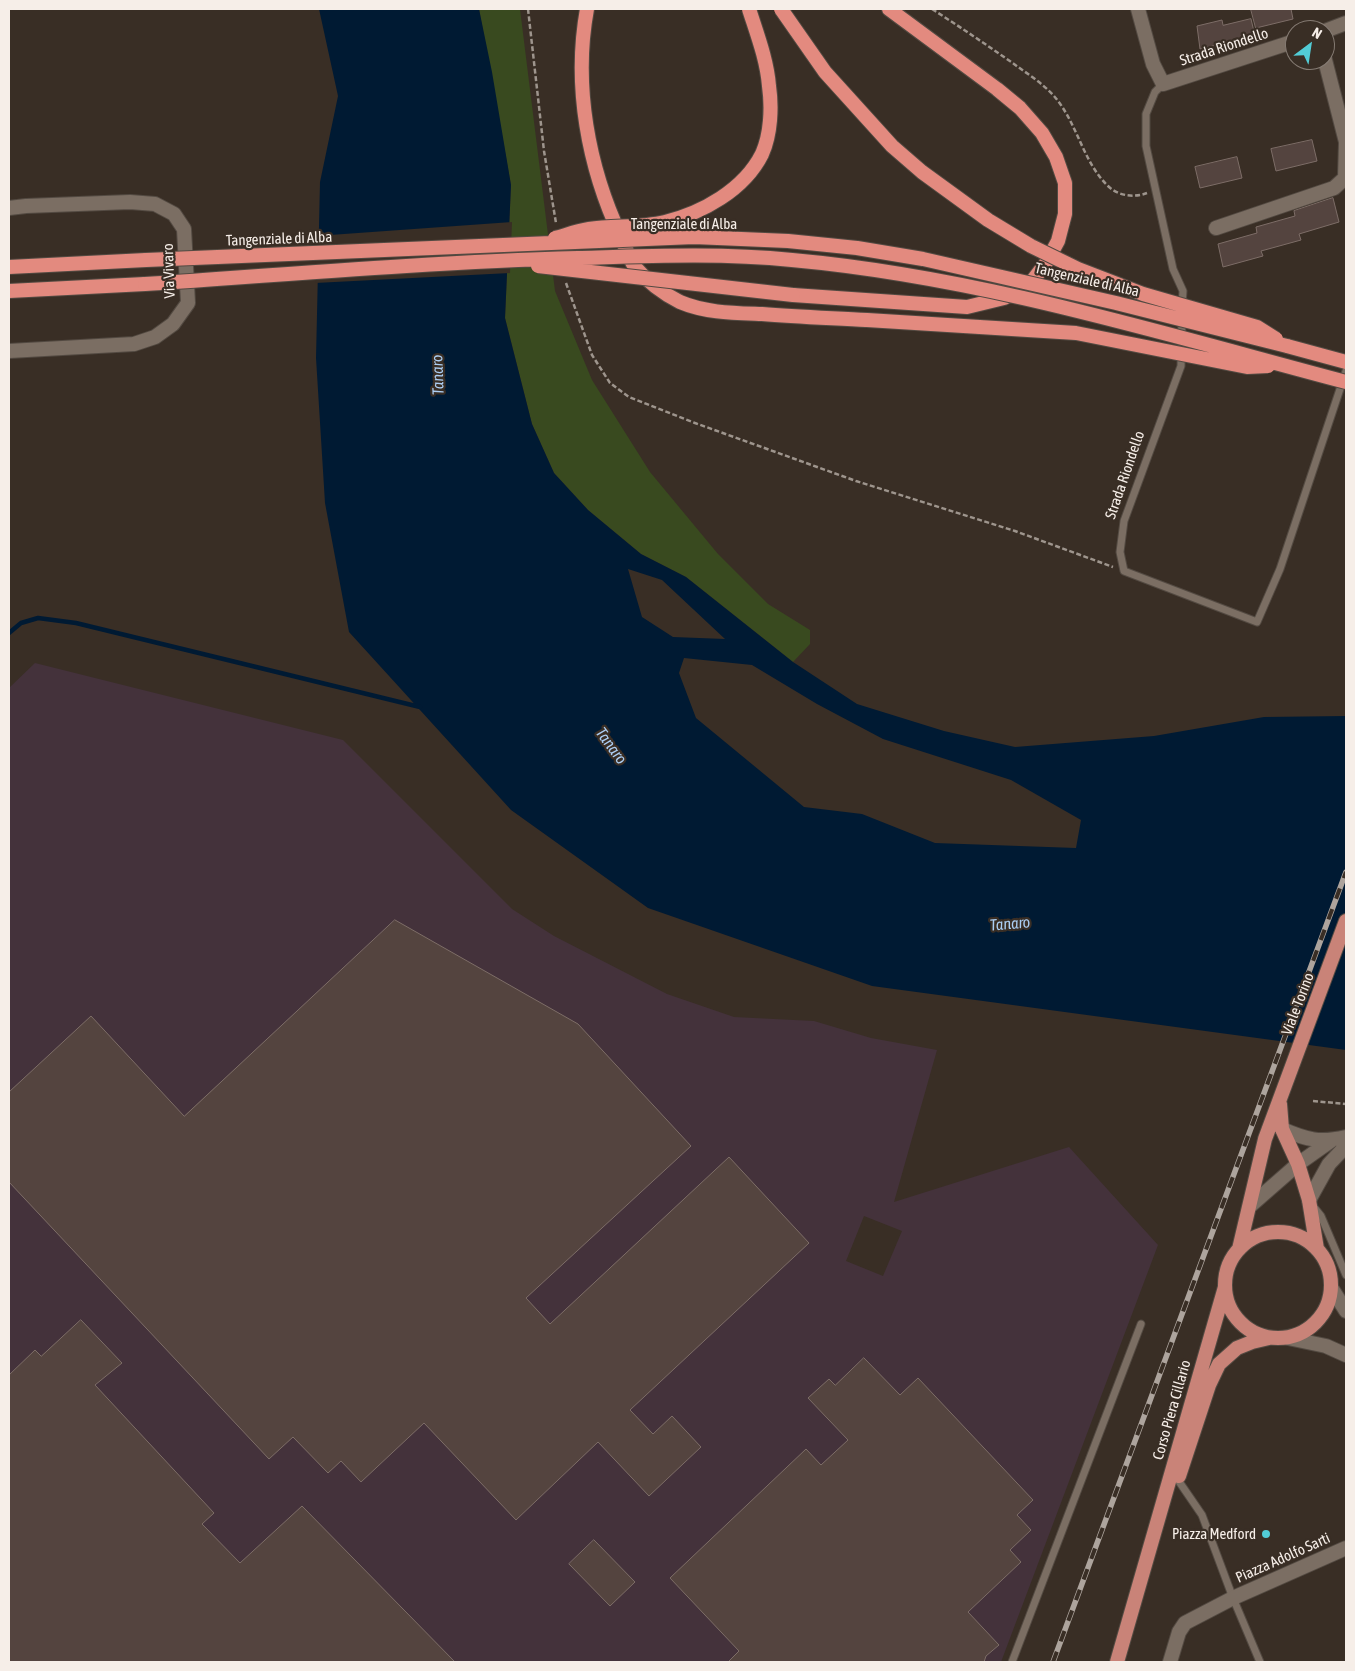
<!DOCTYPE html>
<html>
<head>
<meta charset="utf-8">
<style>
  body { margin:0 }
  #map { position:relative; width:1355px; height:1671px; overflow:hidden; background:#392e25; font-family:"Asap Condensed",sans-serif }
  canvas { display:block }
  .frame { position:absolute; inset:0; border:10px solid #f6eee8; pointer-events:none }
  .north { position:absolute; left:1285px; top:20px; width:50px; height:50px; box-sizing:border-box; background:#392e25; border:1px solid #857b73; border-radius:50%; rotate:31deg; font-size:14px; font-weight:700; line-height:20px; text-align:center; color:#f6eee8 }
  .north::after { content:''; display:block; margin:auto; width:18px; height:22px; background:#52ccd6; clip-path:polygon(50% 0,100% 100%,50% 72%,0 100%) }
</style>
</head>
<body>
<div id="map">
<canvas width="1355" height="1671"></canvas>
<div class="frame"></div>
<div class="north">N</div>
</div>
<script>
const c = document.querySelector('canvas').getContext('2d');
c.lineJoin = 'round';
function fill(path, color) { c.fillStyle = color; c.fill(path, 'evenodd'); }
function strokePath(path, color, width, dash) { c.strokeStyle = color; c.lineWidth = width; c.lineCap = dash ? 'butt' : 'round'; c.setLineDash(dash || []); c.stroke(path); }
function label(font, color, halo, rows, align = 'center') {
  c.font = font + ' "Asap Condensed",sans-serif'; c.lineWidth = 4.5; c.setLineDash([]); c.textBaseline = 'middle'; c.strokeStyle = halo; c.fillStyle = color; for (const [text, x, y, turn = 0] of rows) {
    c.save(); c.translate(x, y); c.rotate((+turn || 0) * Math.PI / 180); c.textAlign = isNaN(turn) ? turn : align; if (halo) c.strokeText(text, 0, 0); c.fillText(text, 0, 0); c.restore();
  }
}
fill(new Path2D(`
  M35,663L343,740L512,909L554,936L667,994L734,1017L814,1021L871,1038L937,1050L894,1202L1069,1147L1158,1245L1001,1662H9V688ZM864,1216L902,1231L883,1276L846,1261Z`), '#44323b');
fill(new Path2D(`
  M479,9H520L555,291L592,380L650,472L718,554L768,604L810,630V644L793,662L686,577L641,554L588,510L554,473L532,424L505,318L511,185Z`), '#394a1f');
fill(new Path2D(`
  M319,9H479L492,72L511,185L505,318L532,424L554,473L588,510L641,554L686,577L793,662L857,704L944,731L1015,747L1154,736L1264,717L1346,716V1050L872,986L648,908L511,810L349,632L325,503L316,358L320,182L338,96ZM628,569L662,580L725,639L673,637L642,617ZM684,658L752,665L817,704L883,739L1011,780L1081,820L1076,848L935,843L862,814L804,807L696,718L679,673Z`), '#001a33');
fill(new Path2D(`
  M512,222L510,273L315,283L316,236Z`), '#392e25');
strokePath(new Path2D(`
  M9,633L21,623L38,618L76,623L420,707`), '#001a33', 4.5);
const building = new Path2D(`
  M1251,9H1291L1293,19L1256,28Z
  M1251,19L1255,36L1200,49L1197,26L1222,20L1223,25Z
  M1312,140L1317,161L1276,171L1271,149Z
  M1237,157L1242,178L1200,188L1195,167Z
  M1333,198L1339,222L1299,234L1301,240L1261,251L1263,256L1223,267L1218,244L1257,233L1256,227L1295,216L1294,211Z
  M395,920L578,1024L691,1146L526,1298L550,1324L729,1157L809,1243L630,1410L653,1434L672,1416L701,1447L649,1496L598,1442L516,1520L424,1423L361,1482L341,1461L328,1473L293,1437L269,1459L9,1182V1092L91,1016L184,1116Z
  M81,1320L122,1363L95,1385L214,1513L202,1524L240,1563L302,1506L455,1662H9V1375L35,1350L41,1356Z
  M864,1358L900,1395L918,1378L1033,1500L1017,1515L1031,1530L1010,1550L1021,1562L968,1612L999,1645L986,1656L984,1662H728L739,1651L670,1578L806,1449L821,1465L848,1440L808,1398L829,1379L835,1385Z
  M594,1540L635,1582L610,1606L569,1564Z`);
fill(building, '#54443f');
strokePath(building, '#7d6d67', 1);
const service = new Path2D(`
  M1163,84L1155,92L1146,114V146L1173,269L1183,291L1182,306
  M1182,319L1181,366L1124,521L1120,552L1124,571L1257,622L1280,569L1346,371
  M1313,1206L1321,1216L1346,1275
  M1178,1480L1202,1515L1233,1598L1260,1662
  M1012,1662L1141,1324`);
const minor = new Path2D(`
  M1138,9L1153,64L1163,84L1295,41
  M1325,31L1346,23
  M9,208L26,206L130,202L155,204L174,214L184,229L188,303L173,324L155,337L134,344L9,351
  M1216,228L1334,188L1345,178L1346,142L1325,60
  M1282,1129C1307,1140 1320,1143 1346,1137
  M1309,1200L1329,1164L1346,1146
  M1250,1206L1298,1164L1332,1140
  M1170,1662L1179,1632L1185,1623L1233,1598L1346,1548`);
const secondary = new Path2D(`
  M1332,1289L1346,1311
  M1288,1338L1326,1346L1346,1355`);
const primary = new Path2D(`
  M1280,1104L1282,1129L1298,1164L1309,1200L1317,1249
  M1225 1285a53 53 0 1 1 106 0a53 53 0 1 1-106 0Z
  M1239,1249L1265,1139L1346,921
  M1179,1476L1209,1385L1219,1364L1237,1348L1252,1342L1269,1338
  M1117,1662L1225,1287`);
const trunk = new Path2D(`
  M587,9C573,85 588,167 621,237C625,246 629,259 635,267C647,281 664,294 680,302C706,313 734,313 762,314C797,317 832,318 867,320
  M9,267L146,260
  M9,291L145,284
  M793,295L967,307L1004,298L1030,284L1046,263L1058,241L1065,214V183L1056,157L1042,133L1020,108L997,89L889,9
  M1287,346L1346,362`);
strokePath(service, '#534a42', 9);
strokePath(minor, '#534a42', 16);
strokePath(secondary, '#534a42', 16);
strokePath(primary, '#534a42', 16);
strokePath(trunk, '#534a42', 16);
strokePath(new Path2D(`
  M528,9L544,151L556,223
  M932,9C960,27 987,45 1014,64C1029,75 1047,86 1058,101C1078,127 1084,163 1108,186C1118,196 1134,198 1147,193
  M566,283L592,355L610,383L629,397L695,423L856,481L1015,531L1113,567
  M1313,1101L1346,1104`), '#9e958d', 2.5, [5, 2.5]);
strokePath(service, '#7b6e63', 7);
strokePath(minor, '#7b6e63', 14);
strokePath(secondary, '#7b6e63', 14);
strokePath(primary, '#c98378', 14);
strokePath(trunk, '#e38a7f', 14);
const rail = new Path2D(`
  M1053,1662L1346,872`);
strokePath(rail, '#ada49d', 5.5);
strokePath(rail, '#392e25', 4, [11]);
const trunkBridge = new Path2D(`
  M781,9L825,72L892,146L922,172L988,220L1031,246L1078,269L1143,294L1257,327L1276,339
  M555,238C566,235 577,231 589,229C613,225 640,228 665,222C702,213 744,190 762,154C771,134 772,107 769,86C767,60 757,34 749,9
  M146,260L694,237L788,241L857,248L923,259L1116,303L1287,346
  M538,266L793,295
  M145,284C290,274 434,262 578,258C650,256 721,253 792,260C981,277 1164,334 1346,382
  M867,320L1076,333L1247,367L1268,366`);
strokePath(trunkBridge, '#534a42', 16, []);
strokePath(trunkBridge, '#e38a7f', 14);
for (const [x, y, r, color] of [
  [1266,1534,5,"#52ccd6"]
]) { const dot = new Path2D(); dot.arc(x, y, r, 0, 2 * Math.PI); c.fillStyle = color; c.fill(dot); strokePath(dot, '#392e25', 2); }
label('15px', '#f6eee8', '#392e25', [
  ["Strada Riondello",1224,47,-18],
  ["Tangenziale di Alba",684,224],
  ["Tangenziale di Alba",279,239,-2],
  ["Via Vivaro",169,271,-92],
  ["Tangenziale di Alba",1087,280,13],
  ["Strada Riondello",1125,475,-71],
  ["Viale Torino",1298,1004,-69],
  ["Corso Piera Cillario",1172,1410,-74],
  ["Piazza Adolfo Sarti",1283,1558,-24]
]);
label('15px', '#f6eee8', '#392e25', [
  ["Piazza Medford",1256,1534]
], 'right');
label('italic 16px', '#accef3', '#392e25', [
  ["Tanaro",438,375,-92],
  ["Tanaro",611,746,54],
  ["Tanaro",1010,924,-5]
]);
</script>
</body>
</html>
